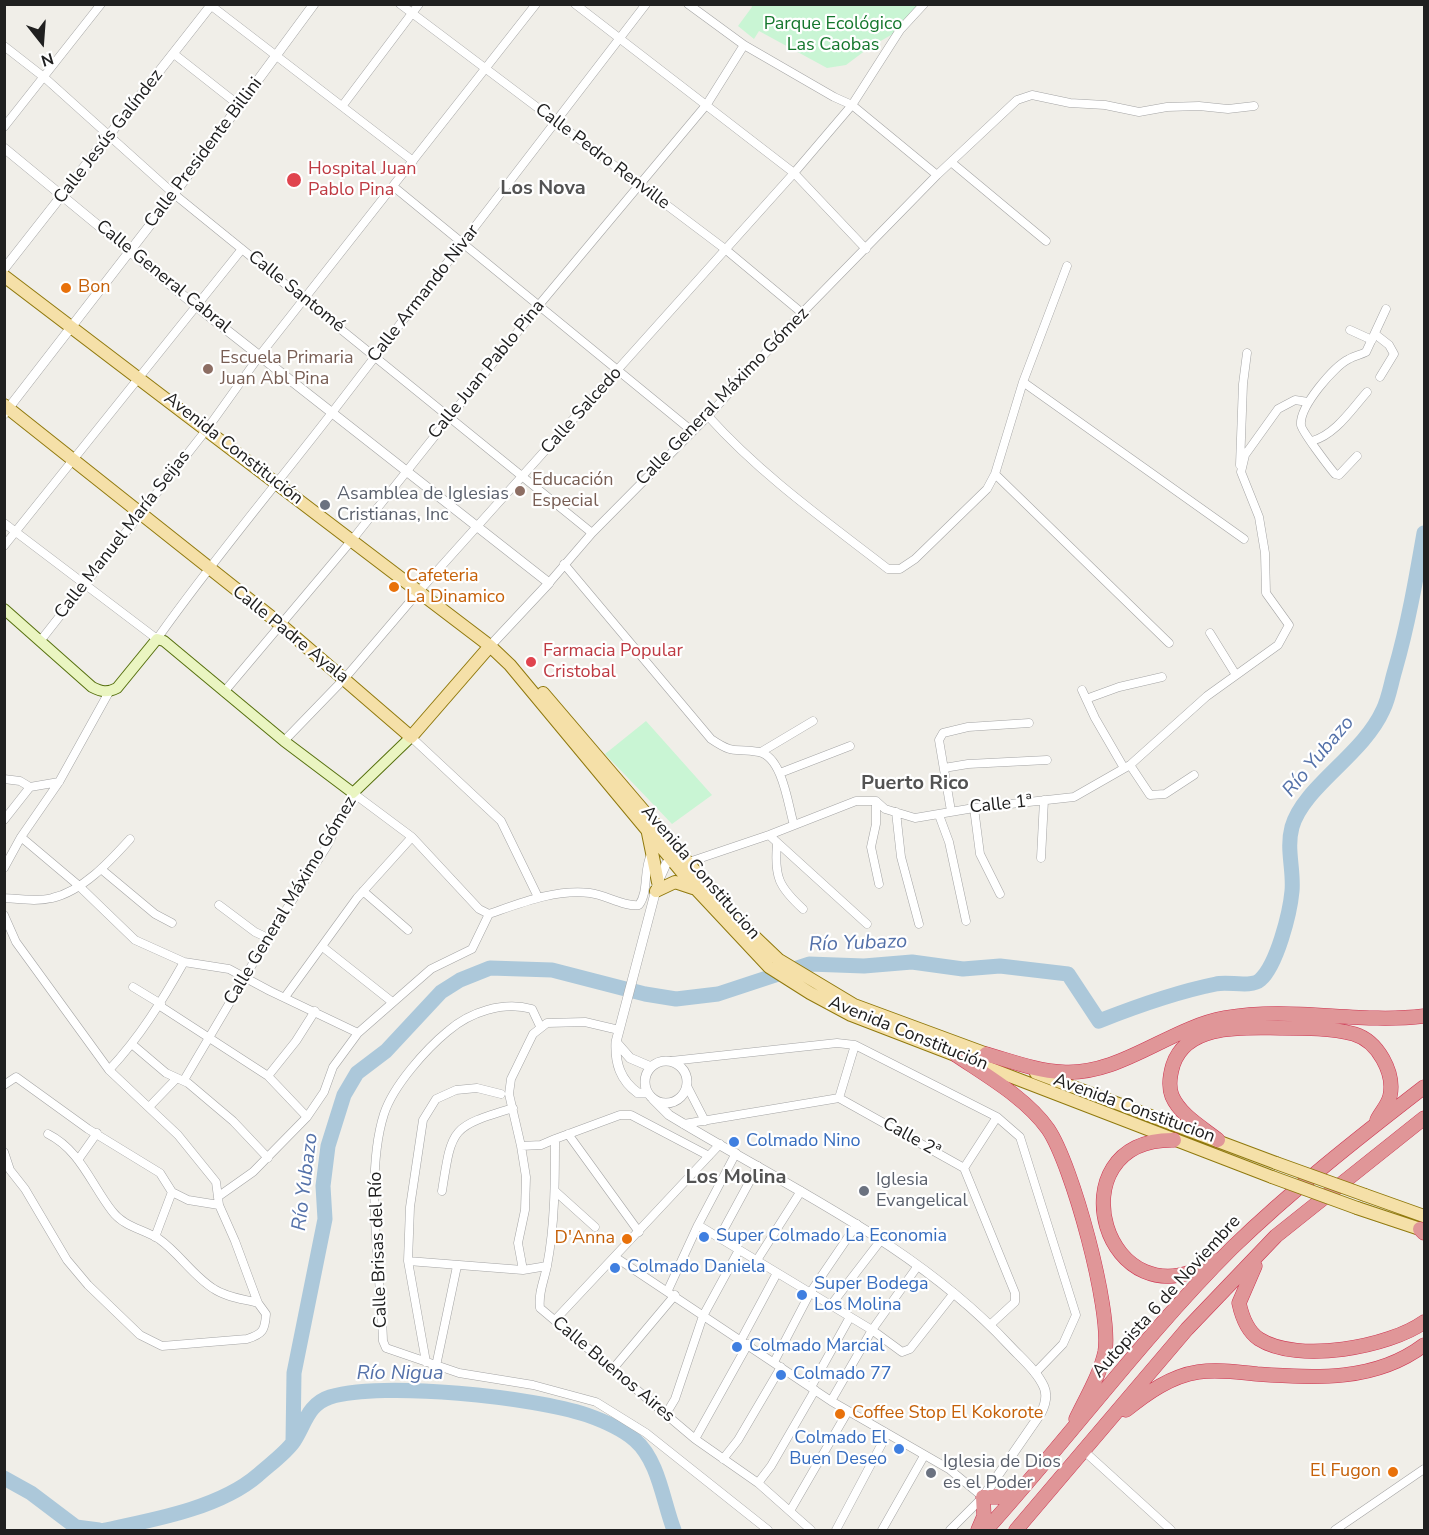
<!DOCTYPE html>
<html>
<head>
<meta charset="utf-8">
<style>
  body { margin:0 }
  #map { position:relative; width:1429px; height:1535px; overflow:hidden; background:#f0eee8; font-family:"Nunito Sans",sans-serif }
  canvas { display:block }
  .frame { position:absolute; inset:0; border:6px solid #202020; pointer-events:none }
  .north { position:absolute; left:12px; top:12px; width:60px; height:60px; -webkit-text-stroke:4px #fff; paint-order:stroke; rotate:163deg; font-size:16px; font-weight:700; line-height:24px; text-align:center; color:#202020 }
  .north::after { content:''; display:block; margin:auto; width:21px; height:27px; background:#202020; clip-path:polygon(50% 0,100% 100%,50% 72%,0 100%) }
</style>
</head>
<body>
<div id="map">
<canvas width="1429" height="1535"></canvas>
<div class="frame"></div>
<div class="north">N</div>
</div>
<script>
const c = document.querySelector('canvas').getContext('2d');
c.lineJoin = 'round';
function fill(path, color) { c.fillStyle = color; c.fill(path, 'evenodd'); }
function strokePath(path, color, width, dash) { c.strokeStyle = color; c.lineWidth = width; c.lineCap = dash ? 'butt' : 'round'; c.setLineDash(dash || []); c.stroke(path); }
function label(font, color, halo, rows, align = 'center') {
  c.font = font + ' "Nunito Sans",sans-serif'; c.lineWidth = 4.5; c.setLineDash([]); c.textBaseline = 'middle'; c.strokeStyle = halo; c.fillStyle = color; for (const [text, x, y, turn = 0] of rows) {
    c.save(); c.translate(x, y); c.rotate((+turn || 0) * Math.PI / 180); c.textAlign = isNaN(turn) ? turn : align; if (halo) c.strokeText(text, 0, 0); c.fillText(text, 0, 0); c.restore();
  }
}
fill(new Path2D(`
  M751,5H924L900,30L870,47L846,65L827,68L759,31L754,39L738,26L752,7Z
  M646,721L712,795L672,824L605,754Z`), '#c9f5d4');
strokePath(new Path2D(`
  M293,1442L294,1373L325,1219L323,1186L328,1146L344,1095L357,1073L386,1051L441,992L460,980L490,968L552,970L645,994L676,999L718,994L809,964L864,966L912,962L963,969L1000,966L1068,974L1099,1021C1137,1006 1176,992 1216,984C1228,981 1251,988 1260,980C1277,965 1290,913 1292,891C1294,870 1286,849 1292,827C1303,787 1363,755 1383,710C1389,698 1391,683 1395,670C1408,625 1416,579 1424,533
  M4,1478L31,1493L76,1527L99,1530
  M105,1530C153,1520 220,1508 258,1475C269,1465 286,1453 294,1441C305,1424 308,1404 330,1397C383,1381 534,1397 587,1415C604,1421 621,1428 635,1440C659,1461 663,1502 674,1530`), '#acc8da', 15);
const minor = new Path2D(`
  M209,4L413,161
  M400,4L725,249L802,313
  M575,4L794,173L866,249
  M688,4L744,45L834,97L852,105L937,175
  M4,46L45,78L174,194L592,533
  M174,54L240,106
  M343,105L419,4
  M4,127L101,4
  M951,162L1046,241
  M394,187L692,431
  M1350,330L1372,340
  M1375,334L1389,345L1394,354L1380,377
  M1023,382L1244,539
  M708,416C761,475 826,521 888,569H900L915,559L987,489L995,474L1023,382L1067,266
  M1312,441C1335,435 1351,410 1367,392
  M1357,456L1339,475L1335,474C1329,467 1301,430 1301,425C1299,407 1334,366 1349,359C1354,356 1360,355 1366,352L1386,309
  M1240,465L1243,384L1247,353
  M995,474L1169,643
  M4,523L157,639C212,561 273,489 331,414C436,277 541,141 646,4
  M4,546L242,249
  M564,564L711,739C736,756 734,747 759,752C783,757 788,806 794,825
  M549,583L592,533L708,416L802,313L937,175L1017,100L1032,95L1070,103L1105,105L1139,112L1167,107L1199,106L1228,109L1254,106
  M1210,633L1236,675
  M41,640L207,429L260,355L536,4
  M1082,690L1095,718L1124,768
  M224,692L352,540L539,305L707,104L744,45
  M1086,699L1119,687L1162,677
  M411,737L501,821L538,897
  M284,741L345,678L420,590L794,173L852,105L900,30L924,4
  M761,752L813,721
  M1130,765L1150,795L1165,794L1194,775
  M944,768L968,764L1047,760
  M780,773L850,746
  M4,779L20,781L30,787
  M876,801V824L871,847L879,884
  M974,808L980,854L1000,894
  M951,811L939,740L943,733L968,727L1029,723
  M896,812L901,857L919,924
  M939,815L949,842L966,921
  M4,820L30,787L59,782
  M769,835L867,924
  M21,837L78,885L135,940L184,962L229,969L270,991L358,1033
  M777,844C774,877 779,887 803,909
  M1041,858L1044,800
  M689,862L769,835L856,801H876L885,809L915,818L974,808L1074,797L1130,765L1207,696L1278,645L1289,625L1266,593L1265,553L1259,517L1241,472L1245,455L1278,409L1295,400L1308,402
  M4,868L21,837L59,782L109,692
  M101,869L155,914L172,923
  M363,891L408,930
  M4,898C20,899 37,902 52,898C83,891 110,861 130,839
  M219,905L255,932L268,938
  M4,915L16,942L109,1070L178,1135L216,1182L219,1205L235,1241L258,1303L266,1314C265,1330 263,1334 247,1339L162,1346L140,1335L88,1285L67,1260L25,1189L10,1170L4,1152
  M324,948L391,1001
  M133,987L161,1004
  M285,997L357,898L412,837
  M160,1006L268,1076L307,1117
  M540,1026L532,1009C503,1001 470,1012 448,1031C426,1049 393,1086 384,1114C364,1176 381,1274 383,1341L386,1348L459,1373L533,1385L596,1402L646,1433L768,1530
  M133,1045L166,1073L188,1083L233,1121L268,1158
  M671,1061L837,1043L855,1045L997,1117L1020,1137L1076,1315L1063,1344L1035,1373
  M109,1070C140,1037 162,1001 184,962
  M268,1076L296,1041L315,1011
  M184,1080L268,938L327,846L353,793L412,837L479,909L489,914C521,903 555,889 590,893C606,895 624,907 639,905C649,891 643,870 651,855
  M4,1085L16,1077L88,1129L160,1173L172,1192L188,1200L219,1205
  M687,1086L705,1121
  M839,1098L855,1045
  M150,1106L176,1079
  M684,1124L839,1098L964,1168L1015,1293V1302L990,1325
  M48,1134C80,1150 91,1184 112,1211C124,1227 143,1229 159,1239C179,1253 193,1276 214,1289C226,1297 243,1299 258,1303
  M568,1134L639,1232
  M555,1139L541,1145L521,1146L509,1094L511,1079L533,1034L547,1023L585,1022L619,1030
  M521,1146L526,1177L525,1210L518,1243L523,1270
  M709,1156L631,1115H620L555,1139C555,1181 555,1225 547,1266C544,1281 538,1293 540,1308L695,1439L758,1483L811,1530
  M78,1160L97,1133
  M964,1168L997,1117
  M442,1191C452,1127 451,1127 513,1108
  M555,1191L595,1227
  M219,1196L253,1172L307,1117L324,1092L333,1067L358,1033L431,969L472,949L489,914
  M698,1225L872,1330L902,1352L910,1349L954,1293
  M155,1237L172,1192
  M719,1238L758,1166
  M615,1257L831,1401L949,1469L983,1497L950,1530
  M757,1260L801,1191
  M408,1261L523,1270L547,1266
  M668,1290L698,1225L736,1153
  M831,1305L881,1240
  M555,1320L720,1144
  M741,1340L777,1273
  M426,1362L408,1261L410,1207L423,1120L436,1099L456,1090L477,1088L501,1094
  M774,1362L810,1293L857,1224
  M436,1366L457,1266
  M612,1370L675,1295
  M811,1387L850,1317
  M831,1401L872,1330L917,1267
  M666,1414L675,1399L703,1316L739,1250
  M695,1439L748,1344
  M1084,1451L1171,1530
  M723,1459L738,1440L781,1367
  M758,1483L771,1466L815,1390
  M790,1511L848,1411
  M836,1530L887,1434
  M882,1530L924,1456
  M1335,1530L1424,1469`);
const tertiary = new Path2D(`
  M4,148L196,306L549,583L490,646
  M4,269L212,4
  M4,414L174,194L314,4
  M616,1042L630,1058L651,1067
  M645 1082a21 21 0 1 1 42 0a21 21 0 1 1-42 0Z
  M648,1093H638C620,1080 615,1063 616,1042L658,882L666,864L676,855
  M653,1099L669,1115C785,1186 915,1244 1009,1345C1021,1358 1037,1371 1044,1387C1048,1396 1045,1405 1041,1413L983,1497`);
const secondary = new Path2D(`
  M4,609L92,687C102,692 107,693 117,688L157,639L164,641L284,741L353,793L411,737`);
const primary = new Path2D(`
  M4,276L490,646L510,665L696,889L769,967L810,993L851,1015L1272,1177
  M4,405L280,624L411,737L490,646
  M543,693L736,919L779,960L854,1005L995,1057
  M648,833L658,882
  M656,891L675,882L693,888
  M1036,1073L1276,1163
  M1365,1195L1424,1216
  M1357,1208L1420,1229`);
const motorway = new Path2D(`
  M986,1054C1011,1061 1037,1071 1062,1072C1120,1076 1169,1028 1225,1018C1291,1006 1358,1024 1424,1016
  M956,1055C987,1076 1026,1098 1048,1129C1072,1164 1112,1310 1105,1352C1100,1375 1086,1398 1076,1419
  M1174,1140C1051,1138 1104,1332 1215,1260
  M1218,1140C1203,1128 1180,1115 1172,1096C1168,1086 1170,1075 1173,1065C1187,1022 1247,1028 1282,1028C1306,1028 1331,1028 1354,1034C1378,1041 1395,1073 1390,1096C1388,1105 1381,1112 1377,1120
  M1420,1229L1424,1233
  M1255,1266L1239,1303C1242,1317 1247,1331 1259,1339C1298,1364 1389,1347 1424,1322
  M1126,1410C1147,1393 1171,1376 1198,1372C1217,1369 1238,1372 1257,1374C1316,1378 1375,1382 1424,1345
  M978,1530L984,1516L983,1497H1000L1021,1489
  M986,1530C1069,1438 1144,1336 1232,1248C1292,1190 1358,1138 1424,1087
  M1016,1530L1187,1329L1276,1236L1424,1118`);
strokePath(minor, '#a4a4a4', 9);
strokePath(tertiary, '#a4a4a4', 10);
strokePath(secondary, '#56700e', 12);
strokePath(primary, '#90790d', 14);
strokePath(motorway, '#cd3551', 15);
strokePath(minor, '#fff', 8);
strokePath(tertiary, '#fff', 9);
strokePath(secondary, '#eaf5c1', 10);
strokePath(primary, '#f5e0a8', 12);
strokePath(motorway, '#e09698', 14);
const primaryBridge = new Path2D(`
  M1276,1163L1365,1195
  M1272,1177L1357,1208`);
strokePath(primaryBridge, '#90790d', 14, []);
strokePath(primaryBridge, '#f5e0a8', 12);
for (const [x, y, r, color] of [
  [294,180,8,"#e0444e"],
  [66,288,6,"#e8710a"],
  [208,369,6,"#8d6e63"],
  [520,491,6,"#8d6e63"],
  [325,505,6,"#6b7280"],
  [394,587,6,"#e8710a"],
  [531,662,6,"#e0444e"],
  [734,1142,6,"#3f7fe0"],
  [864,1191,6,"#6b7280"],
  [704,1237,6,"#3f7fe0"],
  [627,1239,6,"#e8710a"],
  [615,1268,6,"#3f7fe0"],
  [802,1295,6,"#3f7fe0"],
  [737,1347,6,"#3f7fe0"],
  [781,1375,6,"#3f7fe0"],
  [840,1414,6,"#e8710a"],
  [899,1449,6,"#3f7fe0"],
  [1393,1472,6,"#e8710a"],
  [931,1473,6,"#6b7280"]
]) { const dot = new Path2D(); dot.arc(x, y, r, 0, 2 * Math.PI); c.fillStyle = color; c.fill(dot); strokePath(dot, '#fff', 2); }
label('18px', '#15772d', '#fff', [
  ["Parque Ecológico",833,25],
  ["Las Caobas",833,46]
]);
label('18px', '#202020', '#fff', [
  ["Calle Jesús Galíndez",109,137,-52],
  ["Calle Presidente Billini",204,153,-53],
  ["Calle Pedro Renville",602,157,37],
  ["Calle General Cabral",163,277,39],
  ["Calle Santomé",296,292,39],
  ["Calle Armando Nivar",424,294,-52],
  ["Calle Juan Pablo Pina",487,370,-51],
  ["Calle General Máximo Gómez",723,397,-46],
  ["Calle Salcedo",582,411,-48],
  ["Avenida Constitución",233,449,38],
  ["Calle Manuel María Seijas",123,535,-52],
  ["Calle Padre Ayala",290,635,39],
  ["Calle 1ª",1001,805,-6],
  ["Avenida Constitucion",700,873,49],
  ["Calle General Máximo Gómez",291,901,-59],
  ["Avenida Constitución",908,1034,22],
  ["Avenida Constitucion",1134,1109,20],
  ["Calle 2ª",911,1138,29],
  ["Calle Brisas del Río",379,1250,-92],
  ["Autopista 6 de Noviembre",1167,1297,-48],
  ["Calle Buenos Aires",613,1370,40]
]);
label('18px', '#be3a42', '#fff', [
  ["Hospital Juan",308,170],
  ["Pablo Pina",308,191],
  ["Farmacia Popular",543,652],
  ["Cristobal",543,673]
], 'left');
label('18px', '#c56008', '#fff', [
  ["Bon",78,288],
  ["Cafeteria",406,577],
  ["La Dinamico",406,598],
  ["D'Anna",615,1239,"right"],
  ["Coffee Stop El Kokorote",852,1414],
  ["El Fugon",1381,1472,"right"]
], 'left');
label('18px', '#785e54', '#fff', [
  ["Escuela Primaria",220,359],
  ["Juan Abl Pina",220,380],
  ["Educación",532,481],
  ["Especial",532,502]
], 'left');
label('18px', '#5b616d', '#fff', [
  ["Asamblea de Iglesias",337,495],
  ["Cristianas, Inc",337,516],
  ["Iglesia",876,1181],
  ["Evangelical",876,1202],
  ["Iglesia de Dios",943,1463],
  ["es el Poder",943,1484]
], 'left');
label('18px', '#366cbe', '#fff', [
  ["Colmado Nino",746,1142],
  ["Super Colmado La Economia",716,1237],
  ["Colmado Daniela",627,1268],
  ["Super Bodega",814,1285],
  ["Los Molina",814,1306],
  ["Colmado Marcial",749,1347],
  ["Colmado 77",793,1375],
  ["Colmado El",887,1439,"right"],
  ["Buen Deseo",887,1460,"right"]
], 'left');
label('bold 20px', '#535353', '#fff', [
  ["Los Nova",543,189],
  ["Puerto Rico",915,784],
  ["Los Molina",736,1178]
]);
label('italic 20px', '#5471a9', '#fff', [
  ["Río Yubazo",1319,757,-50],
  ["Río Yubazo",858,944,-2],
  ["Río Yubazo",306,1182,-83],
  ["Río Nigua",400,1374]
]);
</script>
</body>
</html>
